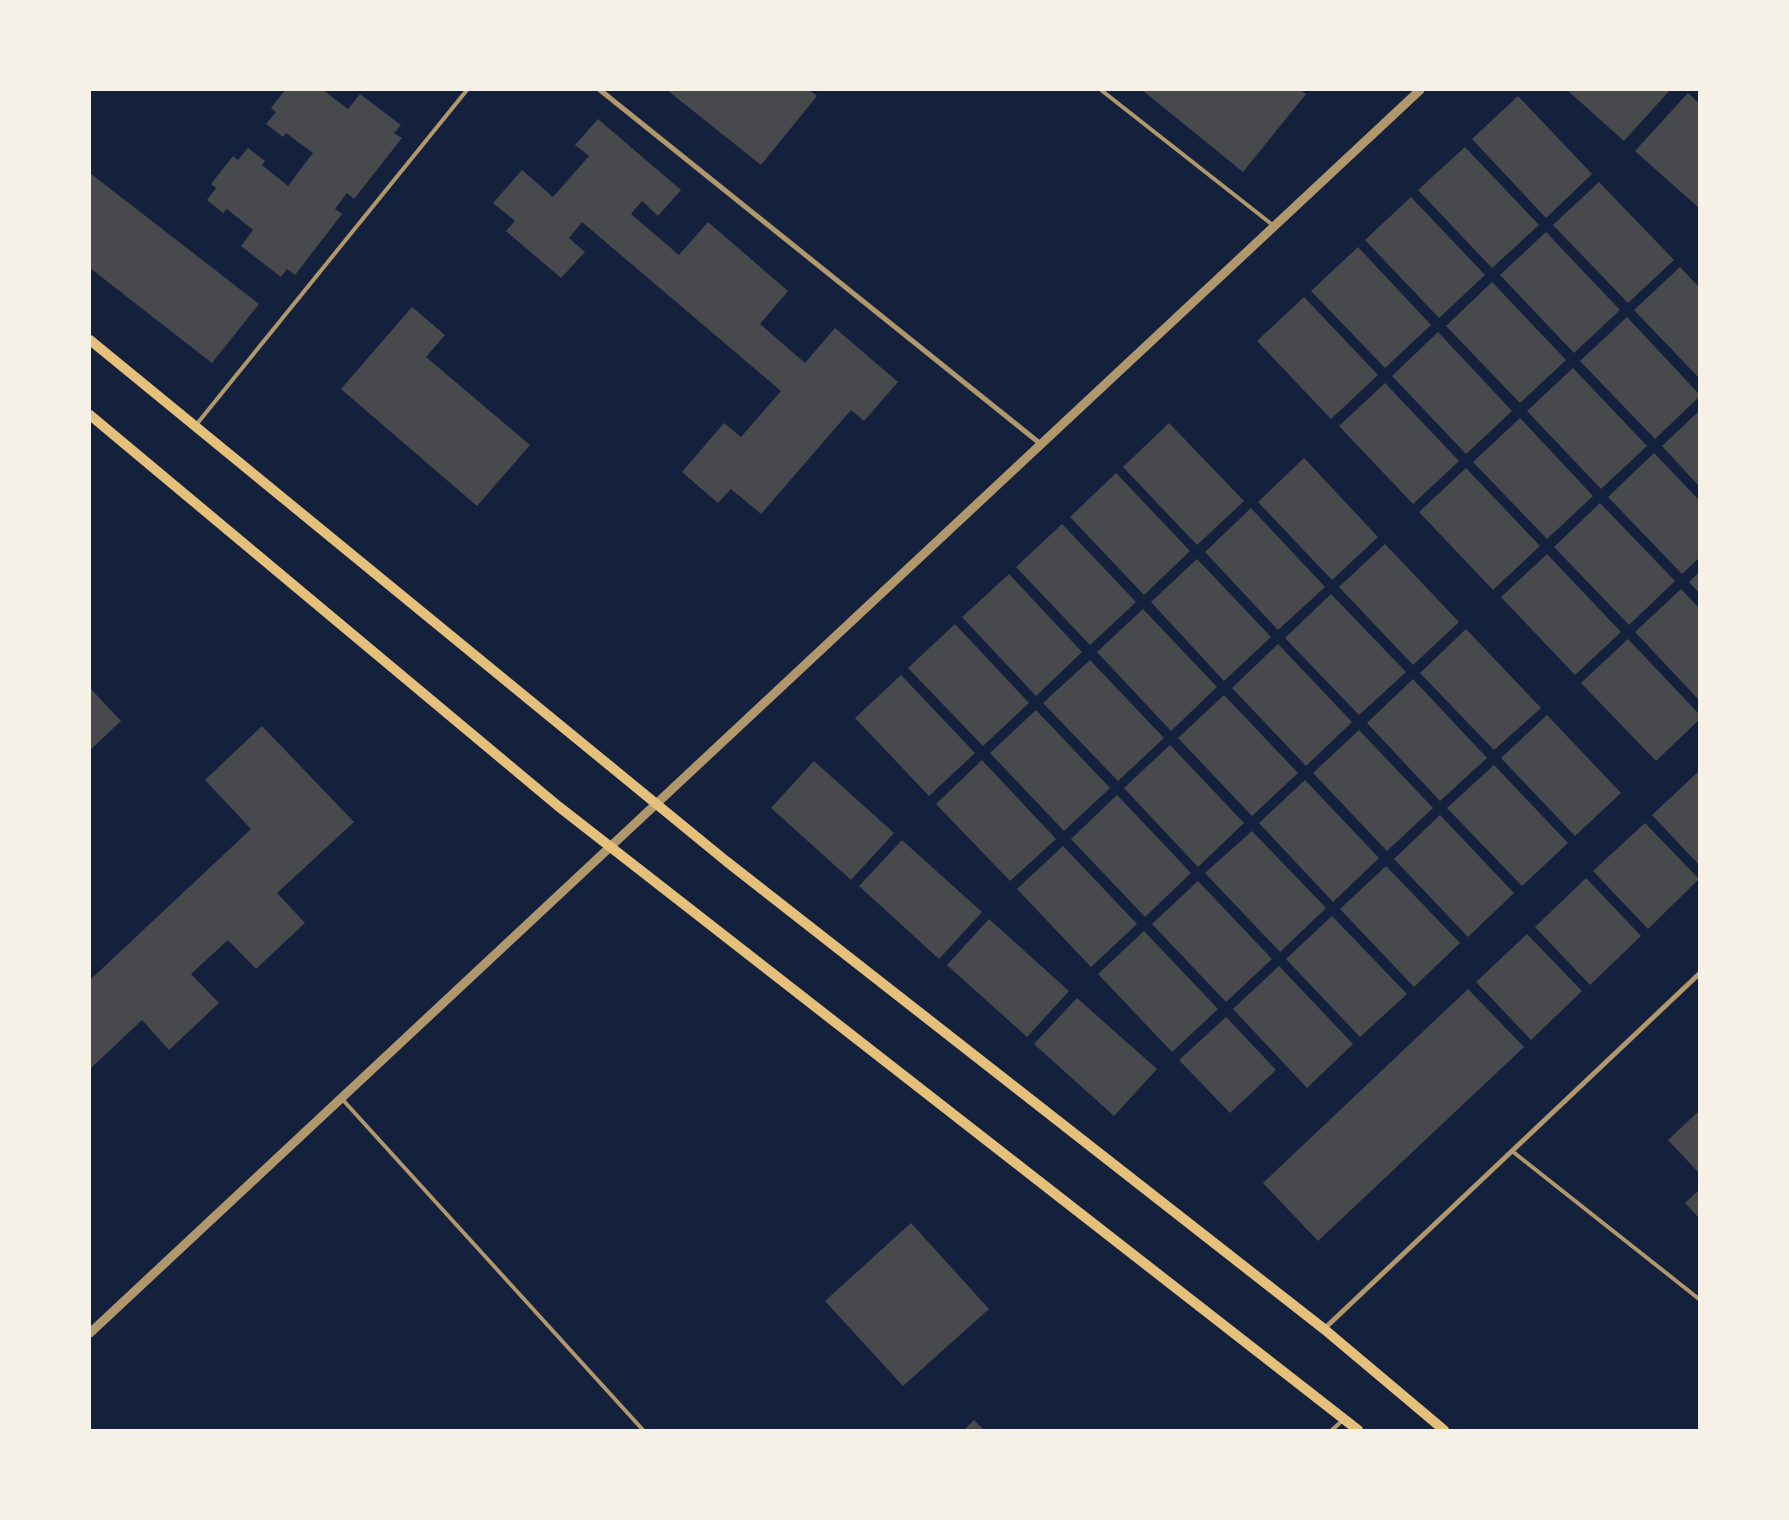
<!DOCTYPE html>
<html>
<head>
<meta charset="utf-8">
<style>
  body { margin:0 }
  #map { position:relative; width:1789px; height:1520px; overflow:hidden; background:#14213d; font-family:Spectral,serif }
  canvas { display:block }
  .frame { position:absolute; inset:0; border:91px solid #f6f1e7; pointer-events:none }
</style>
</head>
<body>
<div id="map">
<canvas width="1789" height="1520"></canvas>
<div class="frame"></div>
</div>
<script>
const c = document.querySelector('canvas').getContext('2d');
c.lineJoin = 'round';
function fill(path, color) { c.fillStyle = color; c.fill(path, 'evenodd'); }
function strokePath(path, color, width, dash) { c.strokeStyle = color; c.lineWidth = width; c.lineCap = dash ? 'butt' : 'round'; c.setLineDash(dash || []); c.stroke(path); }
fill(new Path2D(`
  M285,90H323L348,109L360,94L401,125L394,133L402,138L354,199L347,193L335,209L342,214L295,275L287,269L281,277L241,246L253,230L227,209L223,213L207,200L216,188L211,184L233,156L238,160L248,148L265,161L262,165L288,186L313,153L286,133L283,137L266,124L276,112L271,108Z
  M667,90H809L817,96L761,165Z
  M1142,90H1300L1306,94L1243,172Z
  M1567,90H1670L1624,141Z
  M1688,93L1699,103V208L1635,151Z
  M1518,96L1592,174L1546,218L1472,139Z
  M598,119L681,190L658,216L642,201L631,214L679,255L708,222L788,291L760,324L805,363L835,328L898,382L864,421L851,410L761,514L731,489L718,503L682,472L724,423L741,437L781,391L582,222L569,238L585,252L561,278L506,231L515,221L493,203L522,170L553,197L589,156L575,145Z
  M1465,147L1539,225L1492,268L1418,190Z
  M90,173L259,304L212,363L90,268Z
  M1599,182L1674,260L1628,303L1553,225Z
  M1411,197L1485,275L1439,318L1365,240Z
  M1546,232L1620,310L1574,353L1500,275Z
  M1358,247L1431,325L1385,368L1311,291Z
  M1680,267L1699,287V378L1634,310Z
  M1492,282L1566,360L1520,403L1446,326Z
  M1304,297L1378,375L1331,419L1257,341Z
  M412,307L445,335L426,357L530,445L477,506L341,389Z
  M1627,317L1699,394V397L1655,439L1580,361Z
  M1438,332L1512,411L1466,454L1392,376Z
  M1573,368L1647,446L1601,489L1527,411Z
  M1385,383L1459,461L1413,504L1339,426Z
  M1699,411V486L1662,446Z
  M1520,418L1593,496L1547,539L1473,462Z
  M1169,423L1244,501L1197,545L1123,467Z
  M1654,453L1699,500V558L1682,574L1608,497Z
  M1304,458L1378,537L1332,580L1258,502Z
  M1466,468L1540,546L1493,590L1419,512Z
  M1116,473L1190,551L1144,595L1070,517Z
  M1600,503L1675,581L1629,625L1554,547Z
  M1251,508L1325,587L1278,630L1205,552Z
  M1062,524L1136,602L1090,645L1016,567Z
  M1385,544L1459,622L1413,665L1339,587Z
  M1547,554L1621,632L1575,675L1501,597Z
  M1197,559L1271,637L1224,681L1151,602Z
  M1699,572V593L1689,582Z
  M1009,574L1082,652L1036,696L962,617Z
  M1681,589L1699,608V700L1635,632Z
  M1331,594L1406,672L1359,715L1285,638Z
  M1143,609L1217,687L1171,731L1097,652Z
  M955,624L1029,703L983,746L908,668Z
  M1466,629L1541,708L1494,750L1420,673Z
  M1628,639L1699,714V720L1656,761L1581,683Z
  M1278,644L1352,722L1306,766L1232,688Z
  M1090,660L1164,738L1118,781L1043,703Z
  M901,675L975,753L929,796L855,718Z
  M1413,679L1487,758L1440,801L1367,723Z
  M90,688L121,721L90,750Z
  M1224,695L1298,773L1252,816L1178,738Z
  M1036,710L1110,788L1064,831L990,753Z
  M1547,715L1621,793L1575,836L1501,758Z
  M262,726L354,822L277,893L305,923L256,969L228,940L191,974L219,1003L169,1050L142,1020L90,1069V980L251,829L205,780Z
  M1359,730L1433,808L1387,851L1313,773Z
  M1170,745L1244,823L1198,867L1124,788Z
  M982,760L1056,839L1010,881L936,804Z
  M814,761L894,833L851,880L771,808Z
  M1494,765L1568,843L1522,886L1447,808Z
  M1699,771V865L1652,815Z
  M1305,780L1379,858L1333,902L1259,823Z
  M1117,795L1191,873L1145,917L1071,839Z
  M1440,815L1514,893L1468,937L1394,859Z
  M1645,823L1699,879L1648,929L1593,871Z
  M1252,831L1326,908L1280,952L1205,873Z
  M902,840L982,912L939,959L859,886Z
  M1063,846L1137,924L1091,967L1017,889Z
  M1386,866L1460,943L1414,987L1340,909Z
  M1586,878L1641,936L1590,985L1535,927Z
  M1198,881L1272,959L1226,1002L1152,924Z
  M1332,916L1407,994L1360,1037L1286,959Z
  M989,919L1069,991L1027,1037L947,965Z
  M1144,931L1218,1009L1172,1052L1098,974Z
  M1527,934L1582,991L1531,1040L1476,982Z
  M1279,966L1353,1044L1307,1088L1233,1009Z
  M1468,989L1524,1047L1318,1241L1263,1183Z
  M1077,998L1157,1069L1114,1116L1034,1044Z
  M1226,1017L1276,1070L1230,1113L1179,1060Z
  M1699,1111V1173L1668,1140Z
  M1699,1190V1218L1685,1203Z
  M911,1223L989,1309L903,1386L825,1301Z
  M974,1420L984,1430H964Z`), '#48494c');
strokePath(new Path2D(`
  M1101,90L1274,226
  M196,425L467,90
  M342,1099L643,1430
  M1512,1151L1699,1299
  M1332,1430L1343,1420`), '#b1986c', 4);
strokePath(new Path2D(`
  M600,90L1042,445
  M1324,1329L1699,974`), '#b1986c', 5);
strokePath(new Path2D(`
  M90,1333L1420,90`), '#b1986c', 9);
strokePath(new Path2D(`
  M90,340L726,861L1324,1329L1444,1430
  M90,415L558,806L1358,1430`), '#e5c07b', 10);
</script>
</body>
</html>
